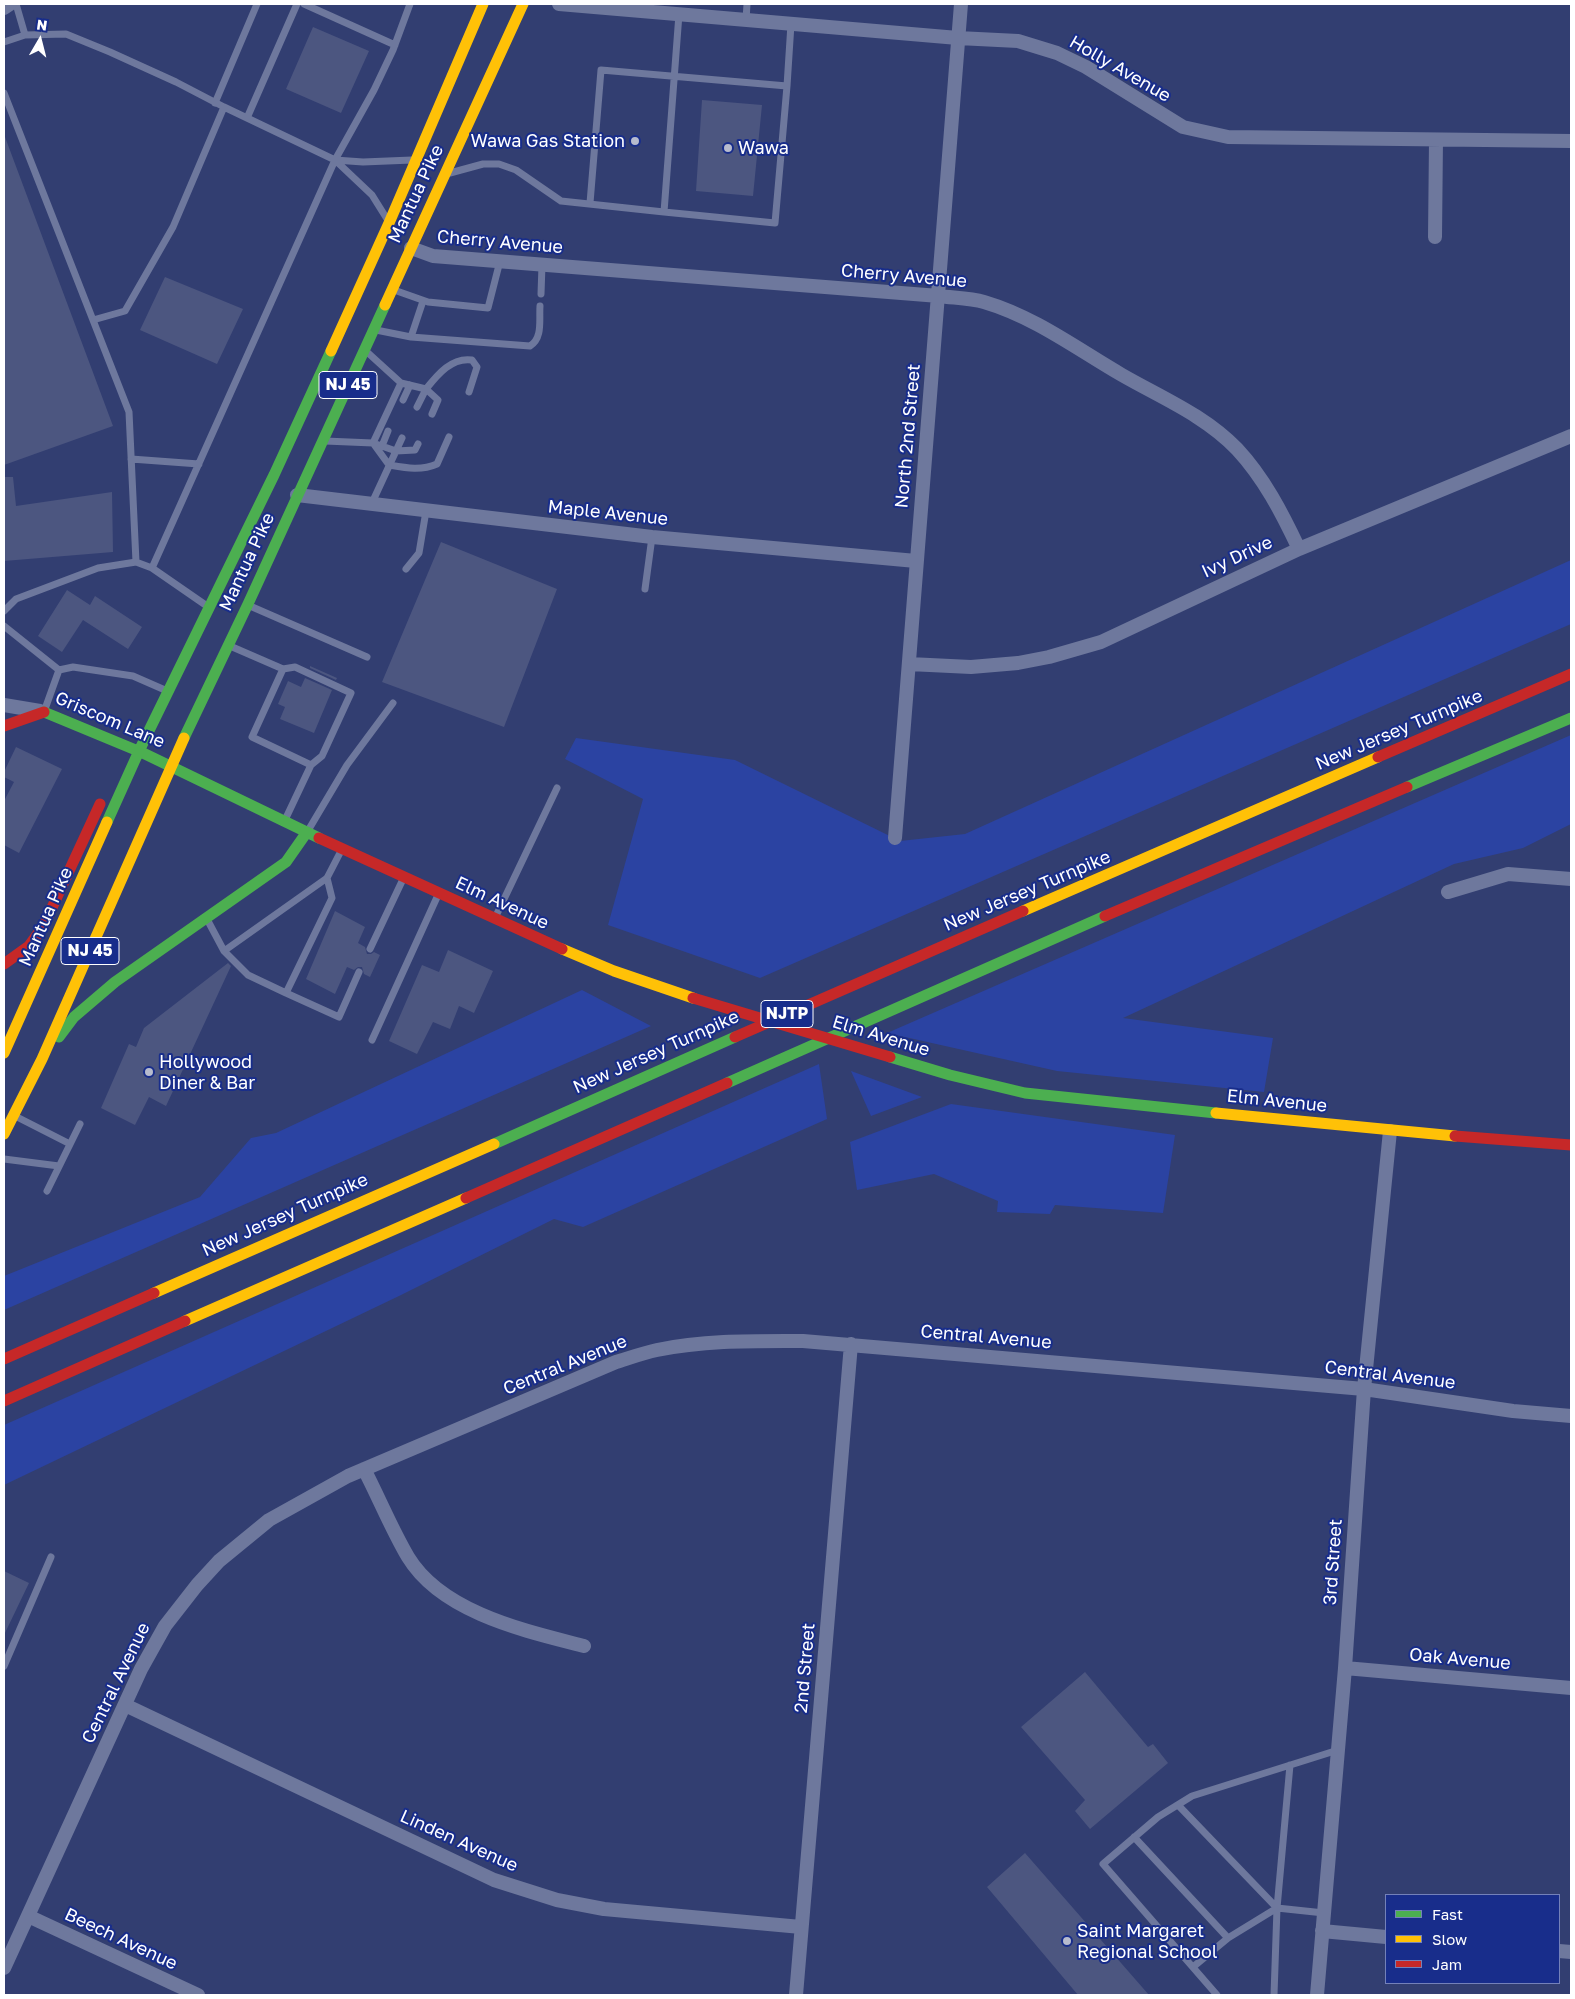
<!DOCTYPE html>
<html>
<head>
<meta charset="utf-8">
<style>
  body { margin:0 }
  #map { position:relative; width:1575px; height:1999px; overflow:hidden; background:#323e71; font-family:"Golos Text",sans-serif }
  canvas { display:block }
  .frame { position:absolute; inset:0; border:5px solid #fff; pointer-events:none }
  .legend { position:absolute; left:1385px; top:1894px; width:175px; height:90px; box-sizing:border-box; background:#182d8b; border:1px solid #7481b9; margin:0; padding:6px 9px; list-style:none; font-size:15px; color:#fff }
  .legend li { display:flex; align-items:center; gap:10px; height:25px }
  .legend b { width:25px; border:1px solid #7481b9 }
  .north { position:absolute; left:15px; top:15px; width:50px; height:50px; -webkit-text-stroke:4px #182d8b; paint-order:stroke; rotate:8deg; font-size:14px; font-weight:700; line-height:20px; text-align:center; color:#fff }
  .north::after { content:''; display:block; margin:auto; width:18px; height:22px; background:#fff; clip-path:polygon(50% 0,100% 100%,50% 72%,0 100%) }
</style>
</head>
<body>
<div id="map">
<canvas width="1575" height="1999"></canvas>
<div class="frame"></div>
<ul class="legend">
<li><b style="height:6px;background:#4caf50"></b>Fast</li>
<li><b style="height:6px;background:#ffc107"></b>Slow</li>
<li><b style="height:6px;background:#c62828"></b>Jam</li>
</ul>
<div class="north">N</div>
</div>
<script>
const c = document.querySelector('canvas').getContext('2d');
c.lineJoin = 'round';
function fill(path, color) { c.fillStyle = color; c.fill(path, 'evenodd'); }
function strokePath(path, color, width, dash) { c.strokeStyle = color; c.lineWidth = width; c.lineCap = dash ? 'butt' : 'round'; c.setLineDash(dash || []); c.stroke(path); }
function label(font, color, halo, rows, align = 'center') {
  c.font = font + ' "Golos Text",sans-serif'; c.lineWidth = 4; c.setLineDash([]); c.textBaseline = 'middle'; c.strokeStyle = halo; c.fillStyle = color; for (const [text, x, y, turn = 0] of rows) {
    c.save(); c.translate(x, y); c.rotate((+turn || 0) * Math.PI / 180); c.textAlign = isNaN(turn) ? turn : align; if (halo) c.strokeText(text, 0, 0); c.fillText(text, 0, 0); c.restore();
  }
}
fill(new Path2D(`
  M1571,560V624L760,978L608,925L643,799L565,759L576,738L735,760L900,841L965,834Z
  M1571,735V824L1523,848L1454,864L1123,1018L1273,1038L1264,1092L1057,1071L887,1033Z
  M582,990L651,1026L4,1310V1276L200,1197L251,1138L276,1133Z
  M819,1064L827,1119L583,1227L554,1219L399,1296L4,1485V1425Z
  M851,1071L922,1097L871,1116Z
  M951,1104L1175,1135L1163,1213L1055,1205L1050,1214L997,1212L998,1201L934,1174L857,1190L850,1142Z`), '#2b43a2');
fill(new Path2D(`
  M313,27L369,51L341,113L286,89Z
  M702,100L762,105L753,196L696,191Z
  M4,137H5L113,426L4,465Z
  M165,277L243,309L217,364L140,330Z
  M4,477H13L16,506L112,492L113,552L4,561Z
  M441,542L557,589L504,727L382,682Z
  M67,590L90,605L95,596L142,627L128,649L83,620L62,652L38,636Z
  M310,666L337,678L336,680L310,668Z
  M305,678L332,690L314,733L280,719L285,707L278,704L288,681L301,687Z
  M16,747L62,769L19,853L4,845V801L14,782L4,777V772Z
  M335,911L365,927L358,943L365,947L367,954H371L374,952L380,955L370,977L364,974L362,967H358L354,970L347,967L335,994L306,979Z
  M448,950L493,971L474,1013L459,1006L450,1029L433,1022L417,1054L389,1041L422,965L439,972Z
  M228,963L231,966L166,1106L149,1097L135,1125L101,1108L129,1044L136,1047L144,1028Z
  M4,1571L29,1583L4,1635Z
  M1085,1672L1148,1747L1153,1744L1168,1763L1090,1829L1075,1811L1085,1800L1021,1727Z
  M1025,1853L1149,1995H1078L987,1887Z`), '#4c5680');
strokePath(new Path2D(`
  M16,4L25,35L66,34L110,52L176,82L224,107L335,160L372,195L387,219
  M304,4L395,45
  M746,20L747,4
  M4,42L25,35
  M787,86L791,24
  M4,93L129,412L136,562L98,568L16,599L4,611
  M215,103L257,4
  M247,118L297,4
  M335,160L363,162L412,160
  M450,173L483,164H499L516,170L561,201L664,212L679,14
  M590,203L601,70L787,86L775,223L664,212
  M394,290L428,302L488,308L500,261
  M541,294L542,265
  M93,320L125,311L173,227L224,107
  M376,330L411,337L530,346C543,338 539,320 540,306
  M411,337L423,301
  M367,352L401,383L426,389C438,374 452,357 472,360L477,367L469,392
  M403,400L410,385
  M417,407L426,389L438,400L432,414
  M325,441L373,443L396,451L415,450L418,444
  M373,443L389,465C406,468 421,471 437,464L449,437
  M373,443L401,383
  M382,446L388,431
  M131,459L199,464
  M371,505L402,438
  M136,562L152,568L335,160L374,90L393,50L410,4
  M152,568L207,606
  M406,569L419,553L426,511
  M645,589L652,537
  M250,606L367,657
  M4,626L59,670
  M230,646L283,669L295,667L351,693L322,756L311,765L285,820
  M283,669L252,737L311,765
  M45,709L59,670L73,667L133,676L165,690
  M309,829L347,765L393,703
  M327,878L332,898L286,993L339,1017L359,972
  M495,918L557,788
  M208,921L224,951L248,975L286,993
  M370,949L404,877
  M224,951L327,878L342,849
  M372,1040L438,895
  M15,1116L70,1144
  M4,1159L59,1166
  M47,1191L80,1124
  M4,1666L51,1557
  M1178,1805L1277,1908L1228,1938L1193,1967
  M1134,1837L1228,1938
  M1277,1908L1324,1913
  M1217,1995L1103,1864L1158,1817L1192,1796L1338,1750
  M1274,1995L1277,1908L1290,1765`), '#6e789d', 7);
strokePath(new Path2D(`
  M559,4L958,38L1018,41L1057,53L1086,67L1183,127L1228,137L1571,141
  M4,8L10,4
  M1435,237L1436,140
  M411,248L433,256L939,296C954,298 970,298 984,302C1035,317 1077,349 1122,375C1162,398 1204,415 1237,449C1264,478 1282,513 1299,549
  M297,495L652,537L916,561
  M909,664L971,667L1018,663L1049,657L1101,642L1299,549L1571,436
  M4,705L40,711
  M895,838L961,4
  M1448,892L1508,874L1571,879
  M364,1469C379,1498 392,1530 408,1557C442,1613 526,1631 584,1646
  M1345,1668L1571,1688
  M125,1705L494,1880L557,1900L604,1909L801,1927
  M28,1916L198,1995
  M1322,1931L1386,1937
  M1559,1951L1571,1952
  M4,1968L141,1669L165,1626L197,1585L219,1561L269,1520L348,1476L616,1362C629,1358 643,1353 657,1350C705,1340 754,1341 803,1341L1364,1389L1513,1411L1571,1416
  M796,1995L851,1344
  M1317,1995L1345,1668L1364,1389L1390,1131`), '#6e789d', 14);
strokePath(new Path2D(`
  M44,712L143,753L319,838
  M184,738L248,604L385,305
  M1407,787L1571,718
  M107,822L139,751L274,475L331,351
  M59,1037L74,1017L115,982L286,862L307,832
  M890,1057L950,1075L1025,1093L1216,1113
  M727,1083L1105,916
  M494,1144L735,1037`), '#4caf50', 11);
strokePath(new Path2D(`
  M385,305L523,4
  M331,351L389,223L483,4
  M1023,911L1378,757
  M562,949L614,971L693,998
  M4,1053L107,822
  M1216,1113L1455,1136
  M4,1134L42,1059L184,738
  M154,1293L494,1144
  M185,1321L466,1198`), '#ffc107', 11);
strokePath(new Path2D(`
  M4,726L44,712
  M1378,757L1571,674
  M319,838L562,949
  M1105,916L1407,787
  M4,964L29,946L44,925L100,804
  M735,1037L1023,911
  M1455,1136L1571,1145
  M466,1198L727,1083
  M4,1359L154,1293
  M4,1401L185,1321`), '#c62828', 11);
strokePath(new Path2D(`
  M693,998L890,1057`), '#c62828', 11);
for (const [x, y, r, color] of [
  [635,141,5,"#b7bbcd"],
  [728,148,5,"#b7bbcd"],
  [149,1072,5,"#b7bbcd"],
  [1067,1941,5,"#b7bbcd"]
]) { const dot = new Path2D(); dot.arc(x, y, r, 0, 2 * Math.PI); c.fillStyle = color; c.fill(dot); strokePath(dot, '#182d8b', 2); }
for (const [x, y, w] of [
  [348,385,58],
  [90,951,58],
  [787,1014,52]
]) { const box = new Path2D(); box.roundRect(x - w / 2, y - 13.5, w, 27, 4); c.fillStyle = '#182d8b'; c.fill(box); strokePath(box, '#fff', 1); }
label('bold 16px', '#fff', null, [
  ["NJ 45",348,385],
  ["NJ 45",90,951],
  ["NJTP",787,1014]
]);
label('18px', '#fff', '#182d8b', [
  ["Holly Avenue",1120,69,30],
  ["Mantua Pike",416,194,-65],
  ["Cherry Avenue",500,242,5],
  ["Cherry Avenue",904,276,5],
  ["North 2nd Street",908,436,-85],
  ["Maple Avenue",608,513,6],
  ["Ivy Drive",1237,557,-25],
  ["Mantua Pike",247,562,-65],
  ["Griscom Lane",110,720,23],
  ["New Jersey Turnpike",1399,730,-23],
  ["New Jersey Turnpike",1027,891,-23],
  ["Elm Avenue",502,903,25],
  ["Mantua Pike",46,917,-66],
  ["Elm Avenue",881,1036,17],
  ["New Jersey Turnpike",656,1052,-24],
  ["Elm Avenue",1277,1101,6],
  ["New Jersey Turnpike",285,1215,-24],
  ["Central Avenue",986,1337,5],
  ["Central Avenue",565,1365,-22],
  ["Central Avenue",1390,1375,7],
  ["3rd Street",1333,1562,-86],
  ["Oak Avenue",1460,1659,5],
  ["2nd Street",805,1668,-85],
  ["Central Avenue",116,1683,-64],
  ["Linden Avenue",459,1841,24],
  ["Beech Avenue",121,1939,25]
]);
label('18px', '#fff', '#182d8b', [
  ["Wawa Gas Station",625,141,"right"],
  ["Wawa",738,148],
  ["Hollywood",159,1062],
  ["Diner & Bar",159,1083],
  ["Saint Margaret",1077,1931],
  ["Regional School",1077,1952]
], 'left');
</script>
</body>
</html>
